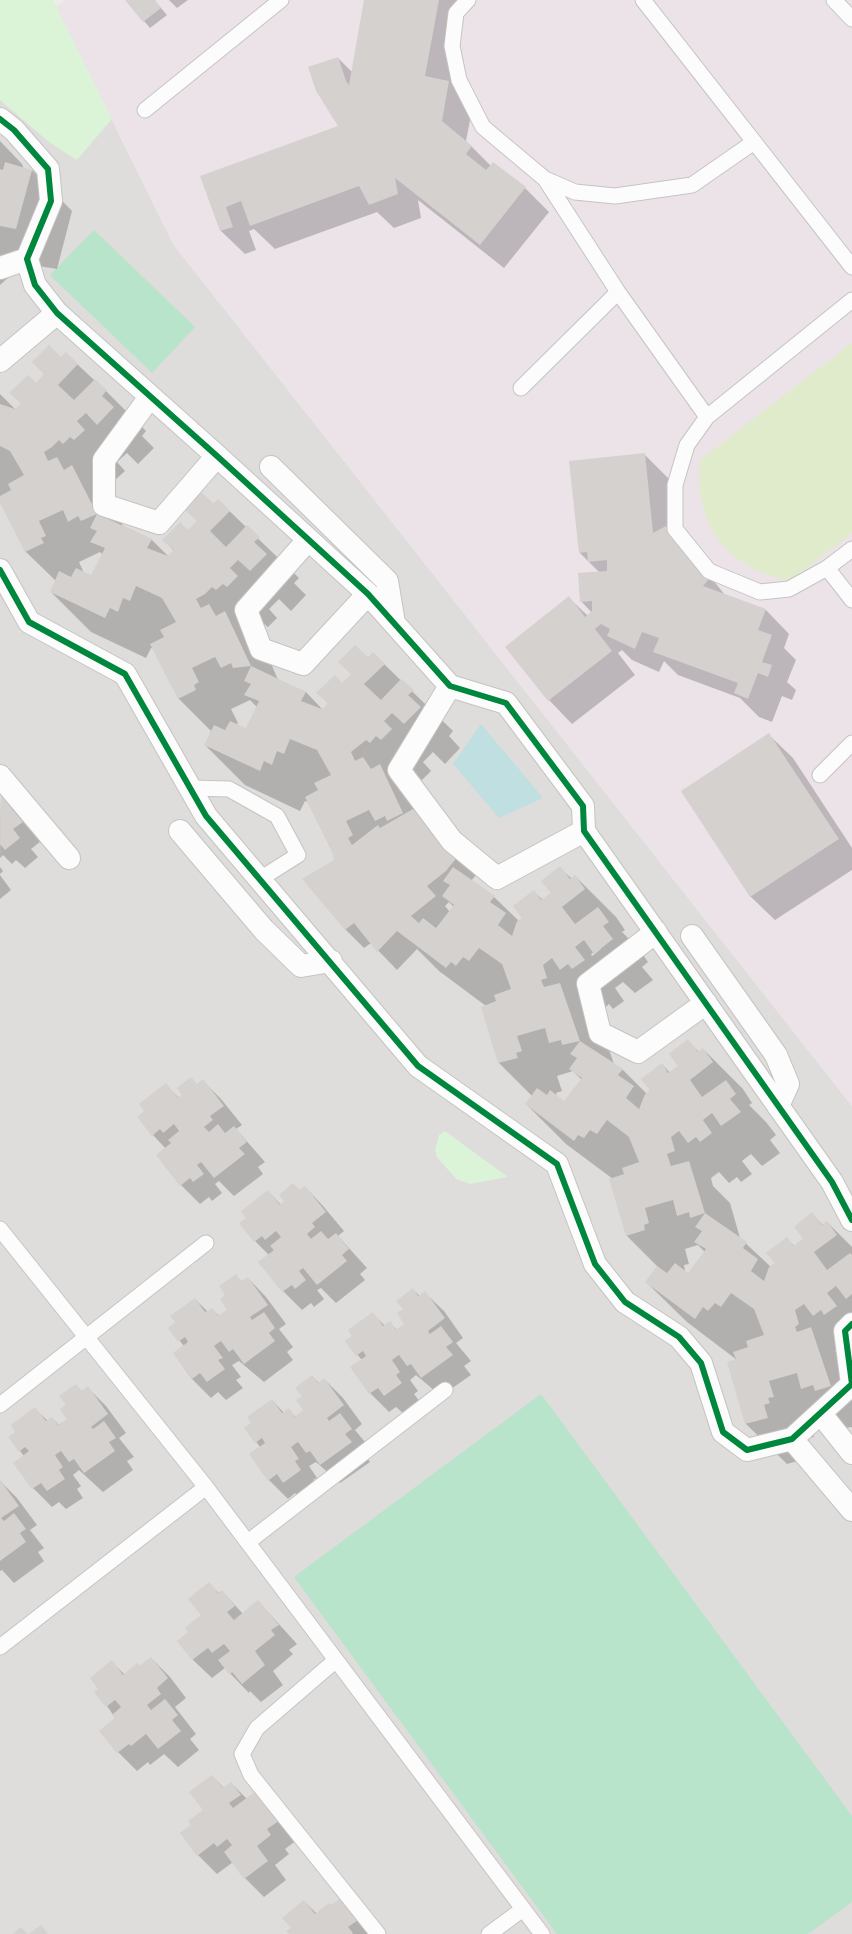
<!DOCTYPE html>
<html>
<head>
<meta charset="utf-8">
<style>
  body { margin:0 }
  canvas { display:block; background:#efedea }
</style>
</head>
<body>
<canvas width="852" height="1934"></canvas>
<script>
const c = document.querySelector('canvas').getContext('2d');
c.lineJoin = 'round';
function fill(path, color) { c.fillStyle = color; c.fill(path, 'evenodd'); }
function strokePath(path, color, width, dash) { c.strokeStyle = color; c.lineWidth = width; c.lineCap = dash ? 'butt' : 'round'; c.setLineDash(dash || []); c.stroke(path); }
fill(new Path2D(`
  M0,0H53L173,244L852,1106V1934H0Z`), '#dedddb');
fill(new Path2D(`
  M65,0H852V1106L173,244L56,6Z`), '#ece3e9');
fill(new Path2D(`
  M852,343V533L790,581C726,568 694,525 700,460Z`), '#e0ebcb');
fill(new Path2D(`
  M0,0H53L112,119L77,160L50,143L0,100Z
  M445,1131L508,1177L470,1184L456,1179L437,1157L435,1150L439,1135Z`), '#dbf3d7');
fill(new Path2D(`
  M94,230L195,327L152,373L50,275Z
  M541,1394L852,1816V1902L808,1934H557L294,1577Z`), '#b7e4cb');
fill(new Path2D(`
  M481,724L543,798L499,818L453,764Z`), '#bfdfe1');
fill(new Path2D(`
  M126,0H154L167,15L150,28Z
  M169,0H188L177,8Z
  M365,0H463L466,3L452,84L473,105L466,141L491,166L525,188L549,212L504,268L418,200L421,218L394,228L377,212L275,249L254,229L249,231L256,250L245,254L221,231L202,177L339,127L338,58L353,73Z
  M0,141L22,164L24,169L32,170L72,211L57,269L32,265L11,275L0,285Z
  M61,358L77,364L106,391L146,431L142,436L154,448L138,464L127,453L117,462L125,471L115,480L111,477L113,507L123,526L151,539L169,557L174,551L164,540L188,531L218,500L299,578L294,583L306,595L291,611L279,599L269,609L277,618L268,627L264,624L257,630L278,680L306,692L323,710L329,704L318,693L342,684L368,658L384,664L453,731L449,736L460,748L445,764L433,752L423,762L431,771L422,780L417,776L411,783L429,826L476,875L471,881L494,897L519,921L524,918L534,892L543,900L552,893L560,868L572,879L575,876L616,917L625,930L622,932L639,949L648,962L642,967L653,980L635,993L623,982L615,988L624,1001L613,1009L609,1004L602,1010L600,1024L614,1064L622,1069L647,1094L651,1090L662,1064L670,1073L680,1066L688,1041L699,1052L703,1049L743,1089L752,1103L749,1105L766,1122L776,1135L770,1140L780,1153L762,1166L751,1154L742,1161L752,1174L741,1182L737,1177L729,1183L719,1172L711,1178L713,1186L730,1203L740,1238L771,1267L776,1263L787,1239L794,1246L804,1239L812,1214L823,1225L827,1222L852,1247V1354L843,1345L835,1351L852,1371V1427L843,1428L809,1421L814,1437L808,1438L810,1444L808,1458L787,1464L746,1424L728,1363L737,1360L687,1322L646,1282L658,1267L627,1236L613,1179L566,1144L526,1104L532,1096L499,1063L486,1006L439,971L417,949L397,970L371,943L364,948L345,929L333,852L308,802L305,801L300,811L245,785L205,745L211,731L178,698L154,649L151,648L146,658L91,632L51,592L56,581L26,552L0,502V394L16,410L22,404L11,393L36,384ZM100,552L103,555L91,576L84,573L79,562ZM250,700L257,707L246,730L236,725L238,723L231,709ZM449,902L454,907L450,912L445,906ZM600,948L601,949L592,956L591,954ZM573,1071L582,1080L564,1102L557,1097L556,1093L562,1091L557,1076ZM698,1245L705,1252L689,1275L685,1271L684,1265L689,1264L685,1249Z
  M644,454L668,478L674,535L690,551L725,595L766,610L789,634L784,648L796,660L787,682L796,690L792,700L782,696L772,722L759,717L740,698L678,675L664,661L659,672L632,660L622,650L618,653L635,675L572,724L549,700L569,598L588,616L592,613L581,601L599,572L580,553L570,462Z
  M769,735L793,758L852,848V870L775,920L751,897L682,792Z
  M1,798L20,816L41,841L31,849L38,857L25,868L16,860L12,864L3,855L0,858Z
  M0,867L3,871L0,874Z
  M0,875L11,890L0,899Z
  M203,1081L221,1099L242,1125L236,1129L265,1162L258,1167L263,1174L234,1196L219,1181L215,1184L222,1193L212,1201L209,1197L200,1204L181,1185L166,1149L153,1135L146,1111L166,1085L179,1098Z
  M305,1187L323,1206L344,1231L338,1236L367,1268L360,1274L365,1280L336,1303L321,1288L317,1290L324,1299L314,1307L311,1303L302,1310L283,1291L269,1255L255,1241L248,1218L268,1191L281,1205Z
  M248,1278L266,1297L286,1324L279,1329L293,1347L287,1352L293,1360L264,1382L239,1361L232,1365L241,1377L236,1380L243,1388L226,1400L218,1392L211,1398L192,1379L174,1354L184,1346L169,1328L176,1322L195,1299L208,1312L212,1309L219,1316L228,1310L242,1282Z
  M413,1290L420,1296L425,1293L444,1311L463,1338L456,1343L471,1361L464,1366L471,1375L441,1396L416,1375L410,1380L418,1391L414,1394L420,1402L404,1414L396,1407L389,1412L370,1393L362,1360L346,1342L354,1337L373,1314L385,1326L390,1323L397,1330L406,1324L404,1310Z
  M312,1376L319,1383L324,1379L343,1398L362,1424L355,1430L370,1448L363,1453L370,1462L340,1483L316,1462L309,1466L317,1478L313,1480L319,1489L303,1501L295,1493L288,1499L269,1480L260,1447L246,1428L253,1423L272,1400L284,1413L288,1410L296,1417L305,1411L303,1396Z
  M76,1385L82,1392L88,1388L106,1406L126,1433L119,1438L134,1457L127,1461L133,1470L103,1492L79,1470L73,1475L81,1486L77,1489L83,1498L66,1509L59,1502L52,1507L33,1488L14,1463L24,1456L20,1451L16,1432L35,1409L48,1421L52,1418L60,1426L68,1419L67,1405Z
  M0,1481L17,1498L37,1525L30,1530L44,1548L38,1552L44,1561L14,1583L2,1570L0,1571Z
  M209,1584L219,1593L222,1591L243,1614L258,1601L297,1644L289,1650L293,1654L273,1671L283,1685L261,1702L250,1691L249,1693L225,1668L212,1678L193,1660L179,1641L190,1632L202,1615Z
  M151,1658L170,1677L186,1698L175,1707L196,1734L190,1739L199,1750L178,1767L164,1754L150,1765L148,1762L137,1771L118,1752L101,1731L116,1719L107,1706L100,1689L112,1662L125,1675L139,1667Z
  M212,1776L224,1788L231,1783L247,1799L256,1792L297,1840L285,1849L289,1854L275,1865L286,1880L264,1897L245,1878L233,1862L217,1874L198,1855L181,1833L193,1825L205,1810Z
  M343,1897L376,1934H290L304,1901L317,1914L332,1906Z`), '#0003');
fill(new Path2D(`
  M125,0H155L161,8L143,22Z
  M364,0H439L425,76L449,81L442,121L472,146L466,154L486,170L493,162L526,187L480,245L395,178L398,194L369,205L359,186L250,226L241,201L226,207L233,227L220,231L200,176L338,126L316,91L308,67L338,57L346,81L349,85Z
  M5,162L32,170L16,229L0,226V169L3,170Z
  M49,345L61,357L66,352L78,364L58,385L74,400L95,379L107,390L102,396L114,407L97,425L86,413L77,421L85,430L74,440L70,437L63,444L59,440L52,447L44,452L48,461L57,457L64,470L72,465L97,514L152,539L147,548L168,556L174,550L162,540L180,522L188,530L197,521L184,509L201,492L214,504L218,499L230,511L210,531L226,547L247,525L260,537L254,542L267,554L250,571L238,560L230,568L238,576L227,587L223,584L216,590L212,587L205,594L196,599L201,608L209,604L216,616L225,611L251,666L306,692L301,701L322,709L328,703L316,693L335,675L342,683L351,674L338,662L355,645L368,657L373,652L385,664L364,684L381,700L401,679L414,690L408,695L421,707L404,724L392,713L384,721L392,729L381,740L376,736L370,743L366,740L351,752L355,761L363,757L371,769L380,764L403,813L387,821L385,816L375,821L369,810L346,821L353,835L348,838L352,845L378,825L380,828L413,809L458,856L446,871L427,886L436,896L411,916L419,923L423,918L436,928L454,905L442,896L450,885L443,881L453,867L495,896L490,902L506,913L498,925L512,936L517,921L522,918L513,906L534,890L541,900L551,893L541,881L560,866L570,879L575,875L585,889L562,907L575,924L598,907L609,922L603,926L613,939L594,954L584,940L575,947L585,960L572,969L568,964L560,970L552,958L543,965L547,978L541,980L544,987L560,983L580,1041L562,1045L561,1040L549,1043L545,1028L517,1036L522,1051L516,1053L518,1058L498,1063L481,1007L496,1001L494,995L511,989L502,964L479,948L469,961L463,957L456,966L451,962L446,968L397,931L377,952L354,923L345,930L302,879L334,860L332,852L305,797L318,790L314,783L331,775L317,750L290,739L284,754L277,751L272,765L264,761L260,771L204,745L214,725L225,730L230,721L246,728L259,701L244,695L251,684L244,681L251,666L233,668L231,663L221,668L215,657L192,668L199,682L194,685L196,690L178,699L150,644L164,637L160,630L176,622L162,598L136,586L130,601L123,598L118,612L110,608L105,618L50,592L59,571L71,577L76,568L91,575L105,548L90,542L97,531L90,528L97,514L81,521L78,516L68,522L63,510L39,521L46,536L41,538L44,543L25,552L0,502V496L11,490L8,484L24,475L10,451L0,446V404L15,409L21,403L9,393L28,375L36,383L44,374L32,362Z
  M645,453L653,533L666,526L709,579L703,586L766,609L758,630L772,635L762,662L772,665L768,677L758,673L748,699L734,693L738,683L653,652L659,638L642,632L635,649L607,636L610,629L601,624L595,629L612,651L548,701L505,647L569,596L585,617L592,611V601L580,602L578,573L607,571V560L588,562L587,552L579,553L569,461Z
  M769,733L839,839L750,897L681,791Z
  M1,796L23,822L13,829L20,838L5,850L0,844Z
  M688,1039L698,1052L703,1048L713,1062L690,1080L702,1097L726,1080L736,1094L730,1099L741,1112L721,1126L712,1113L703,1120L712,1133L700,1142L696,1137L688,1143L679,1131L671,1137L675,1151L667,1154L671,1166L689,1161L705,1213L747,1242L743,1248L758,1259L751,1271L764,1281L769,1267L775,1263L766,1253L787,1237L793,1246L803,1239L794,1227L812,1212L822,1225L827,1221L837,1235L814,1252L827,1270L850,1253L852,1255V1294L846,1299L836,1286L827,1293L837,1306L824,1315L821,1310L813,1316L804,1304L795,1310L799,1324L795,1327L797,1332L811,1327L831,1386L815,1391L813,1385L801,1389L797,1373L769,1381L774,1397L768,1398L770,1403L764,1405L768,1418L745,1424L727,1362L736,1359L733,1352L748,1347L746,1341L764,1335L754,1309L731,1293L721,1307L715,1303L708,1311L703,1307L695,1319L645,1282L657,1266L667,1273L675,1263L688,1273L706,1249L694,1242L702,1231L695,1227L705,1213L690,1218L689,1212L677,1216L673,1200L645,1208L649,1223L644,1225L645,1230L626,1236L609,1179L624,1174L622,1168L639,1162L629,1137L607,1120L597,1134L590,1130L584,1138L578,1135L574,1141L525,1104L537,1088L547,1095L550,1090L564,1101L582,1078L569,1069L577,1058L570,1054L580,1041L623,1069L618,1075L634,1086L626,1098L639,1109L645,1094L650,1090L641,1079L662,1063L668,1073L678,1066L669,1054Z
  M191,1077L197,1084L203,1079L224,1106L210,1116L213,1120L204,1127L209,1132L218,1124L225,1133L234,1126L247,1142L239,1148L245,1154L214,1178L201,1162L197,1165L204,1174L193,1182L190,1178L180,1186L156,1155L171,1143L168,1140L179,1131L174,1124L163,1133L160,1129L152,1136L137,1117L144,1111L139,1104L166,1083L178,1098L182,1095L177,1088Z
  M293,1183L299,1190L305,1186L326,1212L312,1223L315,1227L307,1234L311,1239L321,1231L328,1239L336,1233L349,1249L342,1255L347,1261L317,1285L303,1268L299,1271L306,1280L295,1289L292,1285L282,1292L258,1262L274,1250L270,1246L281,1237L276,1231L265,1240L262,1236L254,1242L239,1223L246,1218L241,1211L268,1190L280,1205L284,1201L279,1195Z
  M236,1274L241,1281L248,1277L268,1305L250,1317L252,1320L264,1312L275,1328L269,1333L275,1341L244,1364L233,1349L229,1352L221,1341L214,1346L223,1358L218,1360L225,1369L207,1382L200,1373L192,1379L173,1353L188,1342L185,1337L178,1342L168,1328L175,1322L170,1316L195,1298L205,1312L212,1308L218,1316L227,1310L220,1299L225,1295L219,1286Z
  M413,1288L418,1296L425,1291L445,1318L428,1331L430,1334L441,1326L453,1342L446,1347L453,1355L421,1378L411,1364L407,1366L399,1355L392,1360L400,1372L396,1375L402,1383L384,1396L378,1388L369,1394L350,1367L366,1356L363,1351L356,1356L345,1341L352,1336L348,1330L373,1312L383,1326L390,1321L396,1330L404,1324L397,1313L403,1309L396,1301Z
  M312,1375L318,1383L324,1378L344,1405L327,1418L329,1421L340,1413L352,1429L345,1434L352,1442L320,1465L310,1451L306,1453L298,1442L291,1447L299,1459L295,1461L301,1470L283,1483L277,1474L268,1481L249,1454L265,1443L262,1438L255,1443L244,1428L251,1423L247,1417L272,1399L282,1413L289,1408L295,1417L303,1410L296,1400L302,1396L295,1388Z
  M76,1384L81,1391L88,1386L108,1414L91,1427L93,1429L104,1421L116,1438L109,1442L115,1451L84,1473L74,1459L69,1462L61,1451L55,1455L63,1467L59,1470L65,1479L47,1491L41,1483L32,1489L13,1463L29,1451L25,1447L19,1452L8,1437L15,1432L11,1425L35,1407L46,1421L52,1417L58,1425L67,1419L60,1409L66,1405L59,1396Z
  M0,1480L19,1506L1,1518L4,1521L14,1513L26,1529L20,1533L26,1542L0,1561Z
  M209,1582L218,1593L222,1590L235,1606L227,1612L234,1620L258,1600L279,1625L271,1630L275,1635L255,1651L265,1665L242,1684L232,1672L230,1675L218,1660L230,1651L224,1644L212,1653L208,1648L192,1660L177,1641L188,1632L185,1628L201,1615L188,1599Z
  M151,1657L168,1678L157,1688L161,1694L147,1705L151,1710L165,1699L178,1715L172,1720L181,1731L158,1749L146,1734L131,1746L129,1744L117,1753L99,1731L115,1718L112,1715L121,1707L115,1700L106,1707L94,1692L98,1689L90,1678L112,1660L123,1675L137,1663L139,1666Z
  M212,1775L223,1788L231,1782L241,1795L229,1803L233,1808L256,1791L279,1821L267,1829L271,1835L257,1846L268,1861L244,1879L224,1852L232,1845L227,1839L217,1847L214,1843L197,1856L180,1833L191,1825L188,1821L203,1810L189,1792Z
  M343,1896L361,1918L348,1927L353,1933L352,1934H289L286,1931L291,1928L282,1918L304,1900L315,1914L329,1903L331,1905Z
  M41,1925L48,1934H29Z
  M21,1927L27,1934H13Z`), '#d4d1cf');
const lane = new Path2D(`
  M468,0L456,13L452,46L459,80L483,127L545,179L575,192L615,196L692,185L754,142
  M643,0L852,267
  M834,0L852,19
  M145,110L281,0
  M545,179L618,292L707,417
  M852,300L707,417L687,445L675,485V529L709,571L760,592L789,589L827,568L852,549
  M521,388L618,292
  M827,568L852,600
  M820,775L852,743
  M190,788L229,789L277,816L298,855L260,879
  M0,1229L206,1487L542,1934
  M0,1405L206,1243
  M248,1542L445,1390
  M0,1647L206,1487
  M336,1660L257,1728L242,1754L251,1775L378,1934
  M489,1934L523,1909`);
const street = new Path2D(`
  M0,119L14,130L48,169L51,201L27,259L35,285L57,313L217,456L368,594L450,686L506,703L583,806L584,831L832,1182L852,1220
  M0,268L27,259
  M0,361L57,313
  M150,397L104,460V505L159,523L217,456
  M271,467L387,581L394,623
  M308,540L246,610L261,649L303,664L368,594
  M0,570L29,622L125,674L206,816L418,1066L557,1164L595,1264L625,1302L679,1337L701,1363L723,1432L747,1450L792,1439L852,1384L845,1331L852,1324
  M450,686L399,770L452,841L497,878L584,831
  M0,776L69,858
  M180,831L264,930L301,966L331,961
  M656,932L588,984L600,1033L638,1052L706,1003
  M692,936L776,1055L788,1084L778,1106
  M821,1414L852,1453
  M792,1439L852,1510`);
strokePath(lane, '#c5c4c2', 17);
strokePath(street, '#c5c4c2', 24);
strokePath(lane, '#fdfcfc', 15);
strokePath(street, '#fdfcfc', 22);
strokePath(new Path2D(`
  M0,119L14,130L48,169L51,201L27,259L35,285L57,313L217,456L368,594L450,686L506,703L583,806L584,831L832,1182L852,1220
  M0,570L29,622L125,674L206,816L418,1066L557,1164L595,1264L625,1302L679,1337L701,1363L723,1432L747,1450L792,1439L852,1384L845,1331L852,1324`), '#00873e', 6);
</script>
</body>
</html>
